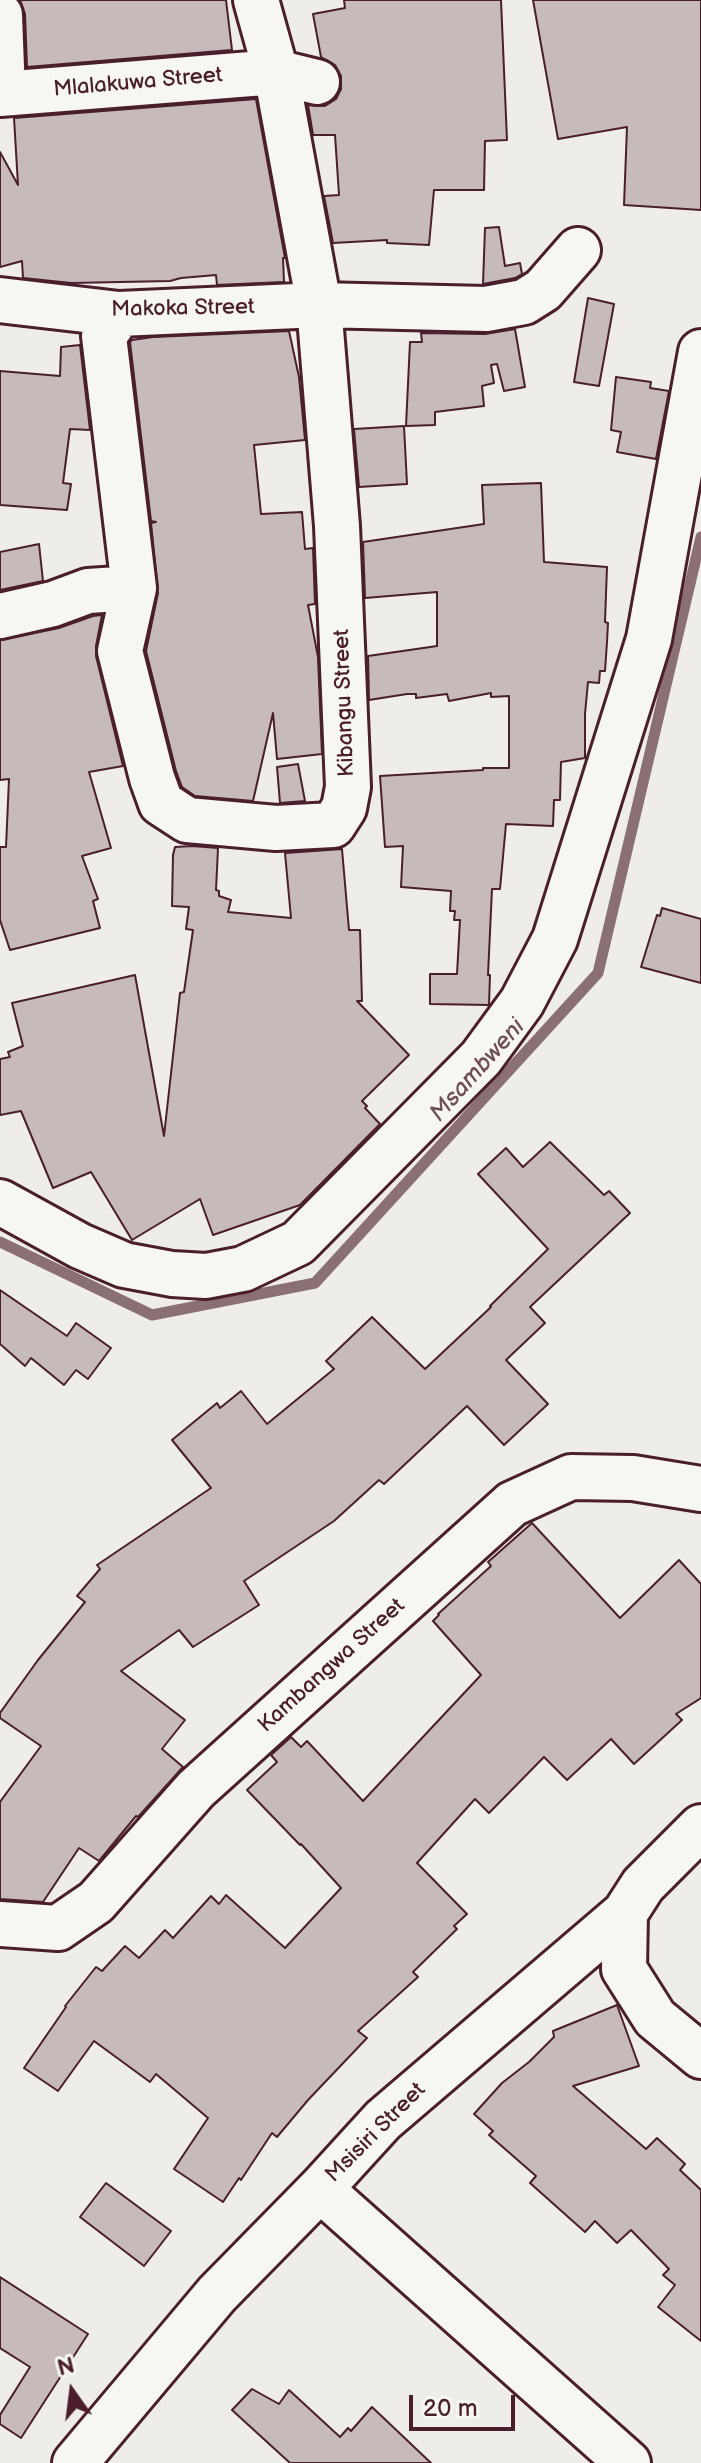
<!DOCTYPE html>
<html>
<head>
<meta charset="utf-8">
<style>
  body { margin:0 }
  #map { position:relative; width:701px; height:2463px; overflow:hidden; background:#efedea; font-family:"Balsamiq Sans",sans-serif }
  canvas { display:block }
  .north { position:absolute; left:32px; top:2351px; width:80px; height:80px; -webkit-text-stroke:6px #f6f6f2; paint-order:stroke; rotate:346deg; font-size:22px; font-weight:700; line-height:32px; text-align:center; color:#4a1f2b }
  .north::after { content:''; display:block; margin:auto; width:28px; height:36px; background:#4a1f2b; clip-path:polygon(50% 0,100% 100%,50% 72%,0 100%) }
  .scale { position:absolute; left:409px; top:2395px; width:106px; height:36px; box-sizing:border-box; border:4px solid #4a1f2b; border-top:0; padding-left:10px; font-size:24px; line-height:28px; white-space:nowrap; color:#4a1f2b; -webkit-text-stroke:6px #f6f6f2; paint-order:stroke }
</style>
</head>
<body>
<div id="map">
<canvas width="701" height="2463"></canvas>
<div class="north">N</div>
<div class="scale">20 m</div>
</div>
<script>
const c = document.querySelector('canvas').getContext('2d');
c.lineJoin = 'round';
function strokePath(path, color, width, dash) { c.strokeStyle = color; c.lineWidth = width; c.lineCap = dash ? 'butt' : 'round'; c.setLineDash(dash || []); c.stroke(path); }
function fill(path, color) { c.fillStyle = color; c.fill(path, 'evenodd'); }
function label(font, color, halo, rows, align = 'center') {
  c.font = font + ' "Balsamiq Sans",sans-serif'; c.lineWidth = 7; c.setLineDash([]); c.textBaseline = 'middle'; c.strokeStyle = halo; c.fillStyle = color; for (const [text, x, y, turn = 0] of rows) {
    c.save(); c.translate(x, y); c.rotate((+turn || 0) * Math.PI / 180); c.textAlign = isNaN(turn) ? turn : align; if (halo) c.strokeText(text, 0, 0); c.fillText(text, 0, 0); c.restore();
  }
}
strokePath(new Path2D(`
  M0,1242L152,1315L315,1283L598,973L701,537`), '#8a6f74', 11);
const building = new Path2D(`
  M20,0H226L232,50L27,67L25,14Z
  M344,0H501L507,140L485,141L484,190H434L429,245L387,243V240L333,243L324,196L339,195L335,135H313L308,105L325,106L336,99L341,89V76L335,65L321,57L313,14L345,8Z
  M533,0H701V210L624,205L627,127L558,139Z
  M256,99L285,258H283L284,282L217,285L216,275L181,278L170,281L71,283L23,278L22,261L0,267V152L18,185L14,118Z
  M499,227L505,266L520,263L522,274L515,278L483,284L485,228Z
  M588,298L614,304L599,386L574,382Z
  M515,329L525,387L504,391L497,364L491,365L494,383L482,386L484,406L435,412V425L406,426L410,342H422L421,333L485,334Z
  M289,331L299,377L305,440L254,445L261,514L302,512L305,549L313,548L315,604L308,605L318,657L322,754L277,759L273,713L253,801L195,796L182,787L176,771L146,651L158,593L151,523L156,522L151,521L130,342L132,340L153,337Z
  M80,345L90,430L70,429L63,483L71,484L67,510L0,505V371L60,376L61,347Z
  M616,377L651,382L650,388L669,391L656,459L617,452L621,432L611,430Z
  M404,426L407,484L359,487L354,429Z
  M541,483L544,562L607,567L605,622L608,623L607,642L605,671H600L599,683L588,682L585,714V758L561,762L560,800H554L553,826L506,824L500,889H492L488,975H490L489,1005L430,1004V974H457L460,920H454L455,911H450L451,891L401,887L403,846L385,847L380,776L483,770V768H509V696L491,697V693L449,701L447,694L416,698V694H407L369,700L368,656L437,646V592L365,598L363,542L484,524L482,485Z
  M39,544L43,581L0,590V552Z
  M102,615L96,646V656L123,766L89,772L111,848L82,856L98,899L93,901L100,928L10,950L0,920V847H6L9,779L0,780V640L59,628L93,616Z
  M298,764L305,801L280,803L277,767Z
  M192,846L218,848L216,890L219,891V896L231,900L228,912L291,918L285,853L342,849L349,930H360L362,1001H357L409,1055L362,1101L367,1106L365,1108L380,1124L300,1205L213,1235L200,1199L132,1240L91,1172L53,1188L21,1111L0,1115V1059L10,1057L8,1052L23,1046L12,1003L135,975L164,1136L180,993L184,992L193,930L186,929L189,907L172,906L173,855L175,847Z
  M662,908L701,919V983L641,967L657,915L660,916Z
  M550,1142L604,1195L609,1191L630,1213L530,1307L545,1323L506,1360L548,1404L504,1445L467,1406L384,1484L379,1480L334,1521L244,1581L259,1605L193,1647L179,1630L121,1671L185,1720L162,1749L183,1767L138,1817L136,1816L99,1861L79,1848L43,1902L0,1899V1802L41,1746L0,1718V1713L38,1660L85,1602L77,1596L100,1569L97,1565L211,1488L172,1440L217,1403L220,1408L241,1391L267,1424L334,1369L326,1361L372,1317L425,1369L491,1307L490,1306L548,1249L478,1174L506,1148L523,1167Z
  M0,1290L67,1336L76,1323L111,1348L88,1379L76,1370L64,1385L31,1358L25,1366L0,1344Z
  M532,1523L620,1618L679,1560L701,1584V1698L676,1714L682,1720L634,1764L611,1739L567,1780L544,1757L489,1813L475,1799L417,1863L467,1914L454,1926L457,1929L413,1972L418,1977L358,2031L367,2038L308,2100L277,2137L272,2133L241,2180L239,2178L223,2202L174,2169L208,2118L156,2074L150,2082L94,2041L58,2091L24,2068L66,2007L65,2006L96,1967L102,1971L125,1946L139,1958L165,1930L173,1938L211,1896L219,1904L226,1895L285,1948L341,1888L301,1844L300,1845L247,1790L277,1762L271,1755L291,1737L301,1747L307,1741L363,1801L481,1675L433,1621L439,1615L438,1614L491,1566L488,1562Z
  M617,2005L639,2066L573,2086L646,2149L657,2138L685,2164L680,2170L701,2190V2341L658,2307L675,2285L663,2275L669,2269L631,2230L617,2243L595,2221L585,2232L530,2183L536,2176L489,2135L493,2131L474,2114L502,2083L529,2062L554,2037L553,2031Z
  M106,2183L171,2231L144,2266L80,2217Z
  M0,2277L88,2334L21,2438L0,2424V2415L30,2367L0,2348Z
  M252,2389L279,2404L289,2390L340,2437L348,2428L351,2431L372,2407L431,2463H290L232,2410Z`);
fill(building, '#c6babb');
strokePath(building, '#4a1f2b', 2);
const minor = new Path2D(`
  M0,15L3,93
  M0,94L276,72L317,82
  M0,300L119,314L319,305L486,309L524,302L543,290L578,250
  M119,314L104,336L134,588L120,651L152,778L161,803L187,820L276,828L333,825L344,808L348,787L337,526L319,305L276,72L256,0
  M0,616L53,604L88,591L134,588
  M0,1202L80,1246L124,1265L172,1274L206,1276L243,1269L298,1243L481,1058L522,1002L555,939L649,639L701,352
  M625,1913L624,1969L655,2018L701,2056
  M0,1924L58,1928L96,1902L196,1789L512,1504L571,1477L633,1478L701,1489
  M320,2189L628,2463
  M75,2463L217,2294L320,2189L383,2120L625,1913L643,1885L701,1827`);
strokePath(minor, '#4a1f2b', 50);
strokePath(minor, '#f6f6f2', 44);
label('22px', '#4a1f2b', '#f6f6f2', [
  ["Mlalakuwa Street",138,83,-5],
  ["Makoka Street",183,309,-1],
  ["Kibangu Street",345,703,-92],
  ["Kambangwa Street",332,1666,-42],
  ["Msisiri Street",376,2133,-45]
]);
label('italic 24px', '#6f4e56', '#f6f6f2', [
  ["Msambweni",478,1071,-48]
]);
</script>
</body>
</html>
